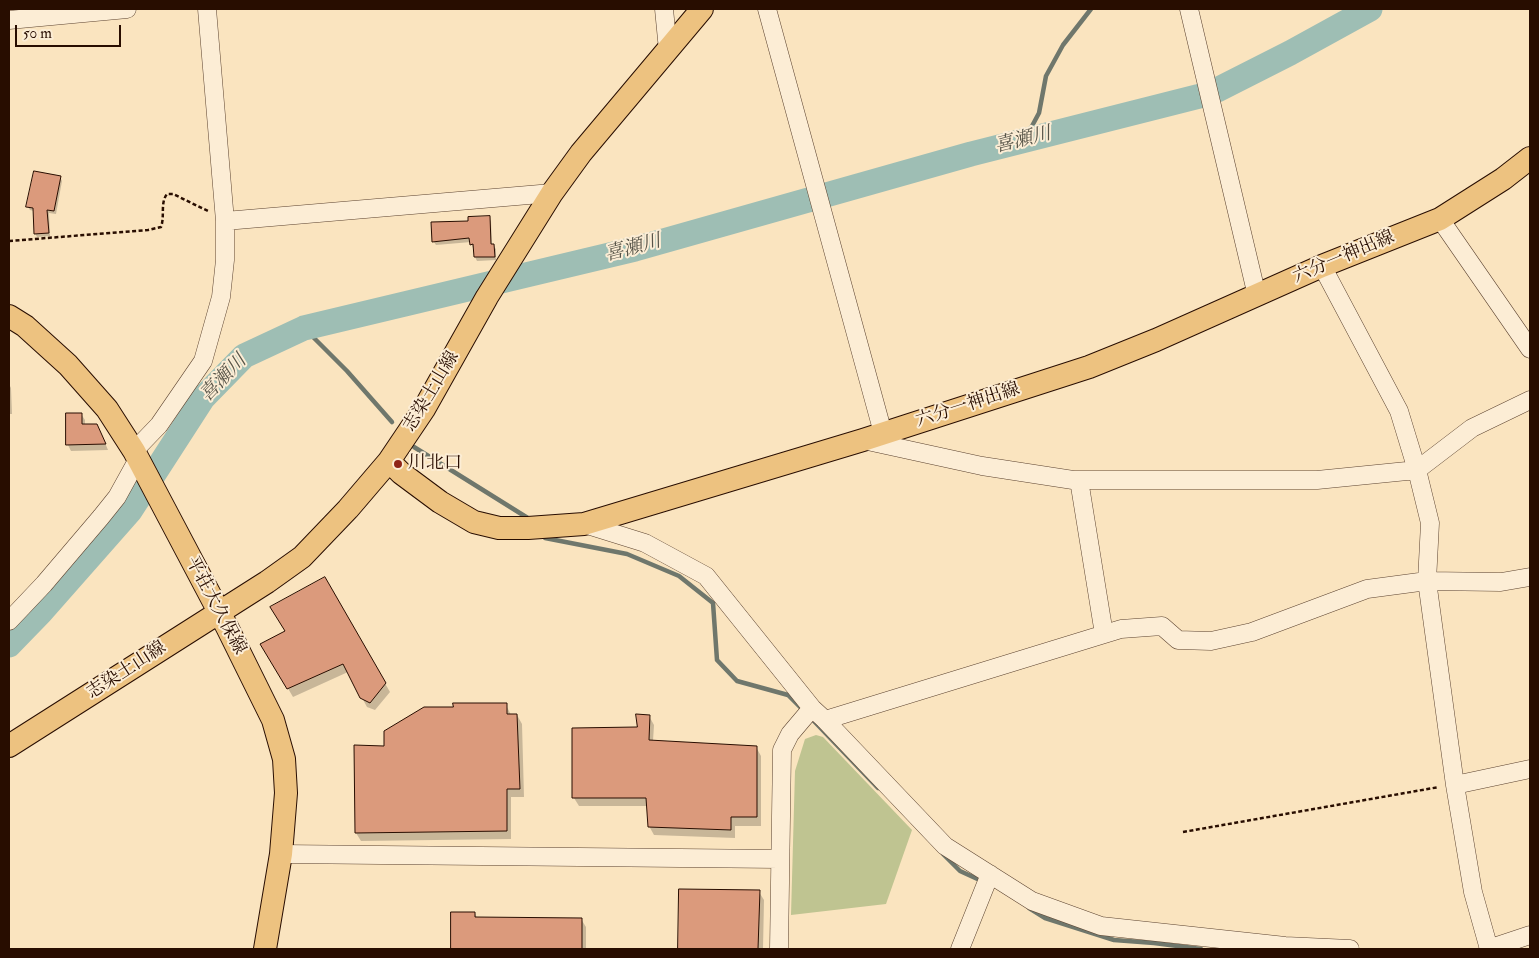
<!DOCTYPE html>
<html>
<head>
<meta charset="utf-8">
<style>
  body { margin:0 }
  #map { position:relative; width:1539px; height:958px; overflow:hidden; background:#fae4bf; font-family:"IM FELL Double Pica",serif }
  canvas { display:block }
  .frame { position:absolute; inset:0; border:10px solid #280d00; pointer-events:none }
  .scale { position:absolute; left:15px; top:25px; width:106px; height:22px; box-sizing:border-box; border:2px solid #280d00; border-top:0; padding-left:6px; font-size:15px; line-height:18px; white-space:nowrap; color:#280d00; -webkit-text-stroke:4px #fcedd5; paint-order:stroke }
</style>
</head>
<body>
<div id="map">
<canvas width="1539" height="958"></canvas>
<div class="frame"></div>
<div class="scale">50 m</div>
</div>
<script>
const c = document.querySelector('canvas').getContext('2d');
c.lineJoin = 'round';
function fill(path, color) { c.fillStyle = color; c.fill(path, 'evenodd'); }
function strokePath(path, color, width, dash) { c.strokeStyle = color; c.lineWidth = width; c.lineCap = dash ? 'butt' : 'round'; c.setLineDash(dash || []); c.stroke(path); }
function label(font, color, halo, rows, align = 'center') {
  c.font = font + ' "IM FELL Double Pica","Noto Serif JP",serif'; c.lineWidth = 4; c.setLineDash([]); c.textBaseline = 'middle'; c.strokeStyle = halo; c.fillStyle = color; for (const [text, x, y, turn = 0] of rows) {
    c.save(); c.translate(x, y); c.rotate((+turn || 0) * Math.PI / 180); c.textAlign = isNaN(turn) ? turn : align; if (halo) c.strokeText(text, 0, 0); c.fillText(text, 0, 0); c.restore();
  }
}
fill(new Path2D(`
  M816,735L823,737L912,830L886,904L791,915L795,771L805,739Z`), '#bfc491');
fill(new Path2D(`
  M60,177L62,181L56,214L49,213L50,236L37,237L35,233L34,211L30,210L28,207Z
  M489,218L491,221L492,245L496,249V260L477,261L475,257V248H473L471,242L436,245L434,242L470,222Z
  M9,384L11,388L12,414H9L10,446H9Z
  M81,414L85,420V425L100,431L108,450L71,451L68,445Z
  M325,579L390,692L375,710L367,707L348,672L293,697L262,644L287,632Z
  M506,705L511,715H517L522,724L524,797H511V839L361,841L356,833L385,747Z
  M649,716L654,725L653,741L756,747L761,756V826H735V838L654,835L649,826L648,806H579L574,798Z
  M680,890L759,892L764,900L763,949H679Z
  M452,913H475L477,918L581,919L586,927V949H452Z`), '#0003');
strokePath(new Path2D(`
  M1024,141L1039,113L1046,76L1063,45L1091,9
  M304,328L347,371L392,422
  M414,447L531,520
  M544,536L545,538L627,554L679,576L713,603L717,660L737,681L788,695L804,711
  M811,718L878,788
  M943,854L960,871L984,882
  M1029,908L1045,918L1114,940L1154,943L1201,949`), '#6f776c', 4.5);
strokePath(new Path2D(`
  M9,645L41,612L130,511L203,398L244,356L304,328L635,249L971,154L1200,96L1217,90L1290,53L1370,9`), '#9ebeb4', 25);
const building = new Path2D(`
  M34,171L61,176L54,211L47,210L49,233L34,234L33,208L26,207Z
  M490,216L491,244H494L495,257H474L473,244L470,245L469,238L432,242L431,222L468,221V217Z
  M66,413H82V424H97L106,444L66,445Z
  M325,577L386,683L370,703L360,698L343,664L287,689L260,644L285,631L270,607Z
  M453,703H507V714H517L520,789H507V831L355,833L354,745L384,746V731L424,707H453Z
  M636,714L650,715L649,740L757,746V817H731V830L648,827L646,798H572V728L637,727Z
  M679,889L760,890L758,949H678Z
  M451,912H475V917L582,918V949H451Z`);
fill(building, '#db9a7c');
strokePath(building, '#280d00', 1);
const minor = new Path2D(`
  M664,9L668,50
  M767,9L883,433
  M1189,9L1257,296
  M9,20L127,9
  M1440,219L1530,349
  M225,221L552,193
  M1322,266L1399,411L1417,470L1430,523L1427,581L1455,785L1473,892L1489,949
  M863,440L982,466L1073,480H1317L1417,470L1472,428L1530,400
  M134,451L159,425L203,361L221,297L225,260V221L207,9
  M1079,480L1104,634
  M584,524L645,543L706,576L812,708L825,720L945,846L1032,901L1101,926L1285,946L1350,949
  M9,621L44,584L101,517L117,497L138,459
  M825,720L1121,629L1162,626L1178,640L1211,641L1252,632L1367,589L1427,581L1501,582L1530,577
  M1455,785L1530,769
  M281,854L779,859
  M779,949L782,750L790,734L812,708
  M960,949L990,874
  M1488,949L1530,935`);
const major = new Path2D(`
  M9,316L25,326L68,365L107,409L134,451L227,627L273,720L284,759L286,793L281,854L265,949
  M389,461L401,473L440,502L474,522L499,528H528L584,524L863,440L1089,367L1156,340L1322,266L1440,219L1503,179L1530,158
  M9,746L267,582L302,557L348,509L389,461L424,409L487,297L552,193L581,153L702,9`);
strokePath(minor, '#5c4330', 19);
strokePath(major, '#280d00', 24);
strokePath(new Path2D(`
  M9,241L148,230L161,227C165,216 160,203 167,194H173L208,211
  M1183,832L1439,787`), '#280d00', 2.5, [4, 2.5]);
strokePath(minor, '#fcedd5', 18);
strokePath(major, '#edc280', 22);
for (const [x, y, r, color] of [
  [398,464,5,"#8f2418"]
]) { const dot = new Path2D(); dot.arc(x, y, r, 0, 2 * Math.PI); c.fillStyle = color; c.fill(dot); strokePath(dot, '#fcedd5', 2); }
label('18px', '#280d00', '#fcedd5', [
  ["六分一神出線",1344,258,-23],
  ["志染土山線",432,392,-59],
  ["六分一神出線",968,406,-18],
  ["平荘大久保線",215,606,62],
  ["志染土山線",127,671,-33]
]);
label('18px', '#280d00', '#fcedd5', [
  ["川北口",408,464]
], 'left');
label('italic 19px', '#575448', '#fcedd5', [
  ["喜瀬川",1023,141,-14],
  ["喜瀬川",633,249,-15],
  ["喜瀬川",224,379,-46]
]);
</script>
</body>
</html>
